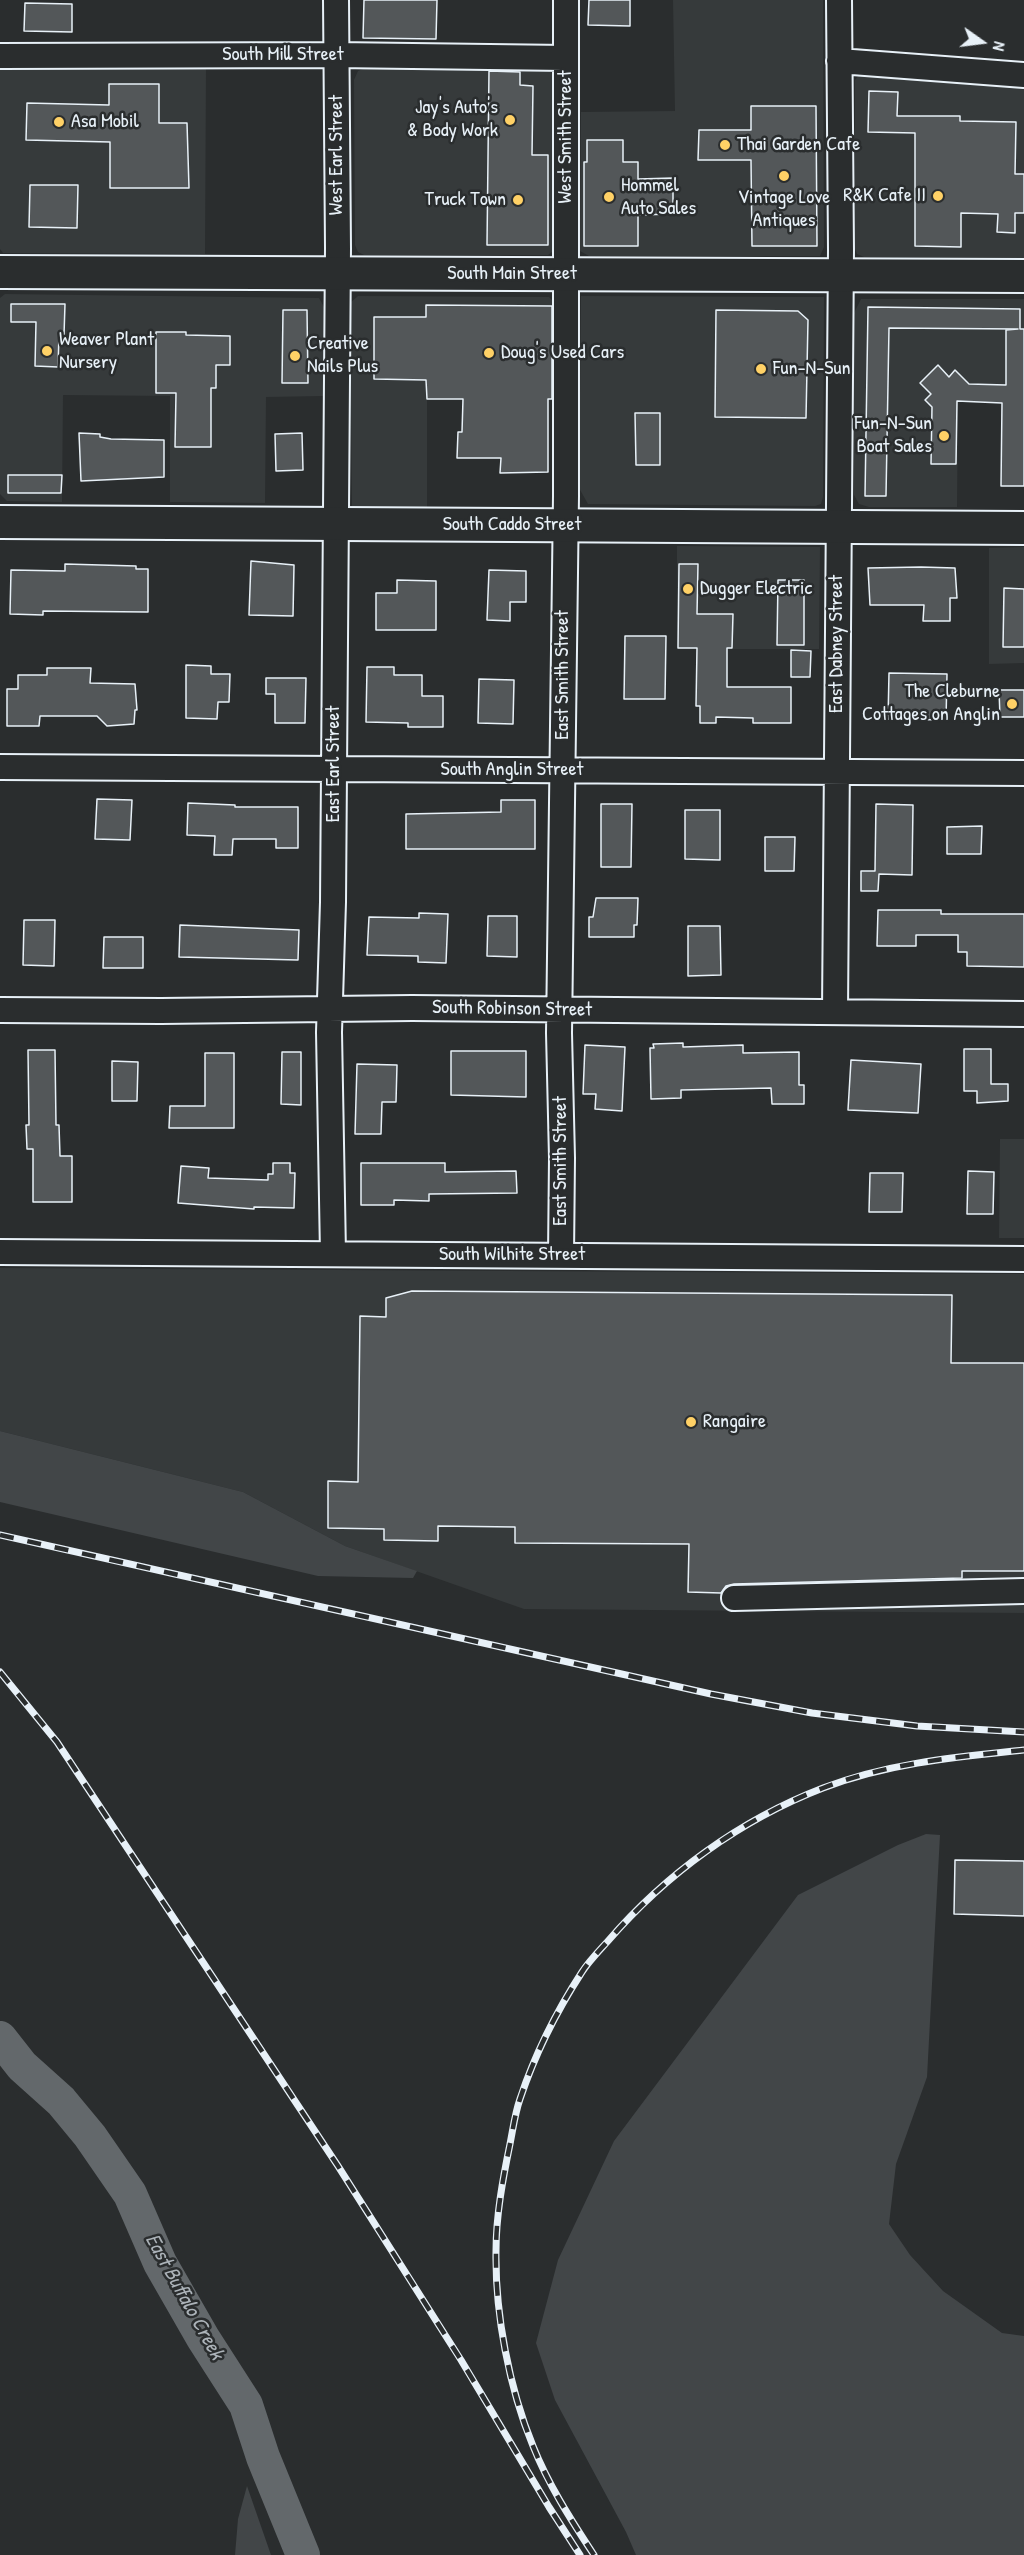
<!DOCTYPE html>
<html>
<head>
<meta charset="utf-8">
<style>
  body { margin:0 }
  #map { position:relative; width:1024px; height:2555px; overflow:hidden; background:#2a2d2e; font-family:"Patrick Hand",sans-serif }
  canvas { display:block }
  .north { position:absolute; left:952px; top:12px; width:60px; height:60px; -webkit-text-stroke:4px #2a2d2e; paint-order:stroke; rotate:104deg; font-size:16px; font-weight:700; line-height:24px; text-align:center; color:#e8f1f8 }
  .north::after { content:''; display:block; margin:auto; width:21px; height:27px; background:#e8f1f8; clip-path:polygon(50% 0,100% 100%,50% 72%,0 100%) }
</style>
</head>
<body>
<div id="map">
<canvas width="1024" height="2555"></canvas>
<div class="north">N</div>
</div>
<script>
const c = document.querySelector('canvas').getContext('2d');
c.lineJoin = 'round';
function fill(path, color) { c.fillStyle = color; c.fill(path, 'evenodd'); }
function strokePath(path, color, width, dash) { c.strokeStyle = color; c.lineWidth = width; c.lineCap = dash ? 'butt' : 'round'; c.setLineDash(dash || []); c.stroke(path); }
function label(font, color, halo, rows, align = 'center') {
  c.font = font + ' "Patrick Hand",sans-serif'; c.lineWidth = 5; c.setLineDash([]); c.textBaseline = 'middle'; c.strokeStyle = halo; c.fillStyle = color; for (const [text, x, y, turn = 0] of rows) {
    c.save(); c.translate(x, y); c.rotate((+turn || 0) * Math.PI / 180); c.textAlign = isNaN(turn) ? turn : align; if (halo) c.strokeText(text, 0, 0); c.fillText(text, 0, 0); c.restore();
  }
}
fill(new Path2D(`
  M673,0H823L824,247L820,256H589L580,251L581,112L675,111Z
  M3,66L206,67L205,254L3,253L0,249V70Z
  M365,68H543L551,72L553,76L552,252L548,255H364L358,252L355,245L354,80L358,71Z
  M860,74L976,82L1024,89V258L864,257L857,254L855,249V80Z
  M5,294L319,298L324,307L323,396L266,397L265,503L170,502V396L63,395L62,502L7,501L0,494V298Z
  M358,296L549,297L554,302V399H427V511L355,509L352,507L350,303Z
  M581,296L824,297L823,497L821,504L815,506L588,504L579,488Z
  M861,299H1024V404L958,402L957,507H869L859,504L854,495V313Z
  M677,546L820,547L819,649H677Z
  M1024,547V663L989,664V548Z
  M1000,1139H1024V1238H999Z
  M0,1268L1024,1274V1613L524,1609L345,1546L243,1492L0,1431Z`), '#363a3b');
fill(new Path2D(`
  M0,1431L243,1492L345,1546L417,1571L413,1578L318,1576L0,1502Z
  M926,1834L940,1835L927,2077L896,2164L889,2224L910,2255L943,2291L1002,2333L1024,2336V2555H636L626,2532L555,2400L536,2343L558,2260L614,2141L798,1895L898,1845Z
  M247,2486L271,2555H235L238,2519Z`), '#424648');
strokePath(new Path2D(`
  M0,2038L22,2066L61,2101L90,2136L130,2194L160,2263L203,2338L246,2405L263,2457L303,2555`), '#63686b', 34);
const building = new Path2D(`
  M364,0H437L436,39L363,38Z
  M589,0H630V26L588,25Z
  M25,3L72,4V32L24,31Z
  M489,71L520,72V85L533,86L532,155H548V245H487Z
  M109,84H159V123H187L189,188H110V142L26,140L27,103L109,105Z
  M869,91L898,92L897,116H960V121L1016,122L1015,174H1024V213H1015V233L997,232L998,214L961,213V247L915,246V133L868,132Z
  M751,106H816L817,246H752L751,160H698L699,130H751Z
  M587,140H623V162H638V179L673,178V214L638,215V246H584V162H587Z
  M30,185H78L77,228L29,227Z
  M11,304H65L64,335H59L58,367L35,366L36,322H11Z
  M426,305L552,306V399H548V472L500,473L501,458H457L458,432H462L463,399H427L426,380L374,379V317H426Z
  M868,307L1020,309V329H1024V486H1001L1002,403L957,401L956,464H931L932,407L925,400L931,394L920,383L938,365L949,377L955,370L969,384L1006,385V330L1018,329L889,328L886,496H865Z
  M283,310H307L308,383H282Z
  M716,310L798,311L808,320L806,418L715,417Z
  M156,332H186V335L230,336V365H216V388H211V447H175L176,393H156Z
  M635,413H660V465H636Z
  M79,433L100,434V437L111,439L164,440V477L81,481Z
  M302,433L303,470L276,471L275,434Z
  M8,475H62L61,493H8Z
  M251,561L294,565L293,616L249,615Z
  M65,564L136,566V569H148V612L43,611V615L10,614L11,570L65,571Z
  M679,564H698L697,614H733L732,648H727V687H791V723H753V718L716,717V723H700V706H696L697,648H678Z
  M921,567L955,568L957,598H950V621H923L924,605H870L868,568Z
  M489,570L526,571V602H510V621L487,620Z
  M397,580L436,581V630H376V593H397Z
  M778,580H804V645H777Z
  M1004,588L1024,589V647H1003Z
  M625,636H666L665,699H624Z
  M791,650L811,651L810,677H791Z
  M186,665L211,666V674H230L229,702H218L217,719L186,718Z
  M367,667H394V675H422V696H443V727H408V723L366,722Z
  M47,668H91L90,683L135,684L137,710H135L134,724L107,726L97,716H40L39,726H7V689H18V675H47Z
  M889,673L947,674L946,720L888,719Z
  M266,678H306L305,723H275V694H266Z
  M479,679L514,680L513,724L478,723Z
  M999,690H1024V717H1000Z
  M97,799L132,800L130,840L95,839Z
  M501,800H535V849H406V814L501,812Z
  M188,803L235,805V807H298V848H276V839H233L232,855H214L215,836L187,835Z
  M601,804H632L631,867H601Z
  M876,804L913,805L912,875L879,874L878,891H861V871H875Z
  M685,810H720V860L685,859Z
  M982,826L981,854H947V827Z
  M765,837H795L794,871H765Z
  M596,898H638L637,925H634V937H589V917H593Z
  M878,910H941V914H1024V967L967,966V952H958V935H916V946H877Z
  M419,913L448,914L446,963L418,962V956L367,955L369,917L419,918Z
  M488,916H517V957L487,956Z
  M24,920H55L54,966L23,965Z
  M180,925L299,930L298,960L179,957Z
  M688,926H720L721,975L688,976Z
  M104,937H143V968H103Z
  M683,1043V1047L743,1045V1053L799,1052V1085H804V1104H772L771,1088L681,1090V1098L651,1099L650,1048H654L653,1044Z
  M585,1045L625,1047L622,1111L595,1109L596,1094H583Z
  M964,1049H991V1084H1008V1101L977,1103V1091H964Z
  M28,1050H55L56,1125H59L60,1156H72V1202H33V1149H27L26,1125H29Z
  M451,1051H526V1097L451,1095Z
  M282,1052H301V1105L281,1104Z
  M205,1053H234V1128H169L170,1106H205Z
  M851,1060L921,1064L918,1113L848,1110Z
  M112,1061L138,1062L137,1101H112Z
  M357,1064L397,1065L396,1102H382L381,1134H355Z
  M273,1163H290V1173H295L294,1208L254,1207V1209L178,1203L181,1166L209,1168L208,1178L268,1180V1174H273Z
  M361,1163H445V1172L516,1171L517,1193L429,1194V1201L394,1200V1205H361Z
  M968,1171L994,1172L993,1214H967Z
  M870,1173H903L902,1212H869Z
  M412,1291L952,1295L951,1363H1024V1571H962V1578L734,1584L726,1586L721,1593L688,1592L689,1544L515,1543V1527L438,1526V1541L384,1540V1529L328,1528V1481L358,1482L360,1316L386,1317V1298Z
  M955,1860L1024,1861V1916L954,1914Z`);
fill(building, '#535759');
strokePath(building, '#e8f1f8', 1.5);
const minor = new Path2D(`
  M0,56L336,55L566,58
  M839,61L1024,75
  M0,767L1024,773
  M0,1010L161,1011L412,1008L1024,1014
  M835,1012L841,250L839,0
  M0,1252L1024,1259
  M333,1254L329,1032L333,902L338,248L336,0
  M561,1256L562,1158L559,1033L566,496V0
  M734,1598L1024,1591`);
const major = new Path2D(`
  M0,272L1024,276
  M0,522L1024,528`);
strokePath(minor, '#e8f1f8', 28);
strokePath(major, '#e8f1f8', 36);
strokePath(minor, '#2a2d2e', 24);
strokePath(major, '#2a2d2e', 32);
const rail = new Path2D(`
  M0,1535L711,1694L812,1713L917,1726L1024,1732
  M0,1672L57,1742L338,2166L461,2360L549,2507L580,2555
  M594,2555C571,2520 548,2484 533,2446C509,2388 495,2313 496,2251C496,2215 503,2178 510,2144C513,2129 515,2113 520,2099C535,2054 556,2012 582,1972C589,1961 599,1951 608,1941C666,1874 740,1820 823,1788C888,1763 956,1757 1024,1750`);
strokePath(rail, '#e8f1f8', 7);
strokePath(rail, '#2a2d2e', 4.5, [14]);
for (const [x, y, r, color] of [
  [510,120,6,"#ffd166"],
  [59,122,6,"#ffd166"],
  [725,145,6,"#ffd166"],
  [784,176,6,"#ffd166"],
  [938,196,6,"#ffd166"],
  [609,197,6,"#ffd166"],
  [518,200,6,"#ffd166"],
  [47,351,6,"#ffd166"],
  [489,353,6,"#ffd166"],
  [295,356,6,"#ffd166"],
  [761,369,6,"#ffd166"],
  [944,436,6,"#ffd166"],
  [688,589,6,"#ffd166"],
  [1012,704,6,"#ffd166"],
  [691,1422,6,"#ffd166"]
]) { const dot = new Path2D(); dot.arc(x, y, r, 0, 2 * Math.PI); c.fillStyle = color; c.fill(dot); strokePath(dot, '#2a2d2e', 2); }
label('20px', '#e8f1f8', '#2a2d2e', [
  ["South Mill Street",283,55],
  ["West Smith Street",566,137,-90],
  ["West Earl Street",337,155,-90],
  ["South Main Street",512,274],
  ["South Caddo Street",512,525],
  ["East Dabney Street",837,644,-90],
  ["East Smith Street",563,675,-90],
  ["East Earl Street",334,764,-90],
  ["South Anglin Street",512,770],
  ["South Robinson Street",512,1009,1],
  ["East Smith Street",561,1161,-90],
  ["South Wilhite Street",512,1255]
]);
label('20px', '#e8f1f8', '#2a2d2e', [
  ["Jay's Auto's",498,108,"right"],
  ["& Body Work",498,131,"right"],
  ["Asa Mobil",71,122],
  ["Thai Garden Cafe",737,145],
  ["Hommel",621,186],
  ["Auto Sales",621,209],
  ["R&K Cafe II",926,196,"right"],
  ["Vintage Love",784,198,"center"],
  ["Antiques",784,221,"center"],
  ["Truck Town",506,200,"right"],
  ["Weaver Plant",59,340],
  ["Nursery",59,363],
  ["Creative",307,344],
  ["Nails Plus",307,367],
  ["Doug's Used Cars",501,353],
  ["Fun-N-Sun",773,369],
  ["Fun-N-Sun",932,424,"right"],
  ["Boat Sales",932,447,"right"],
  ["Dugger Electric",700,589],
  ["The Cleburne",1000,692,"right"],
  ["Cottages on Anglin",1000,715,"right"],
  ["Rangaire",703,1422]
], 'left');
label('italic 21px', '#acb3b9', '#2a2d2e', [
  ["East Buffalo Creek",184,2297,61]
]);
</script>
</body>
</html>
